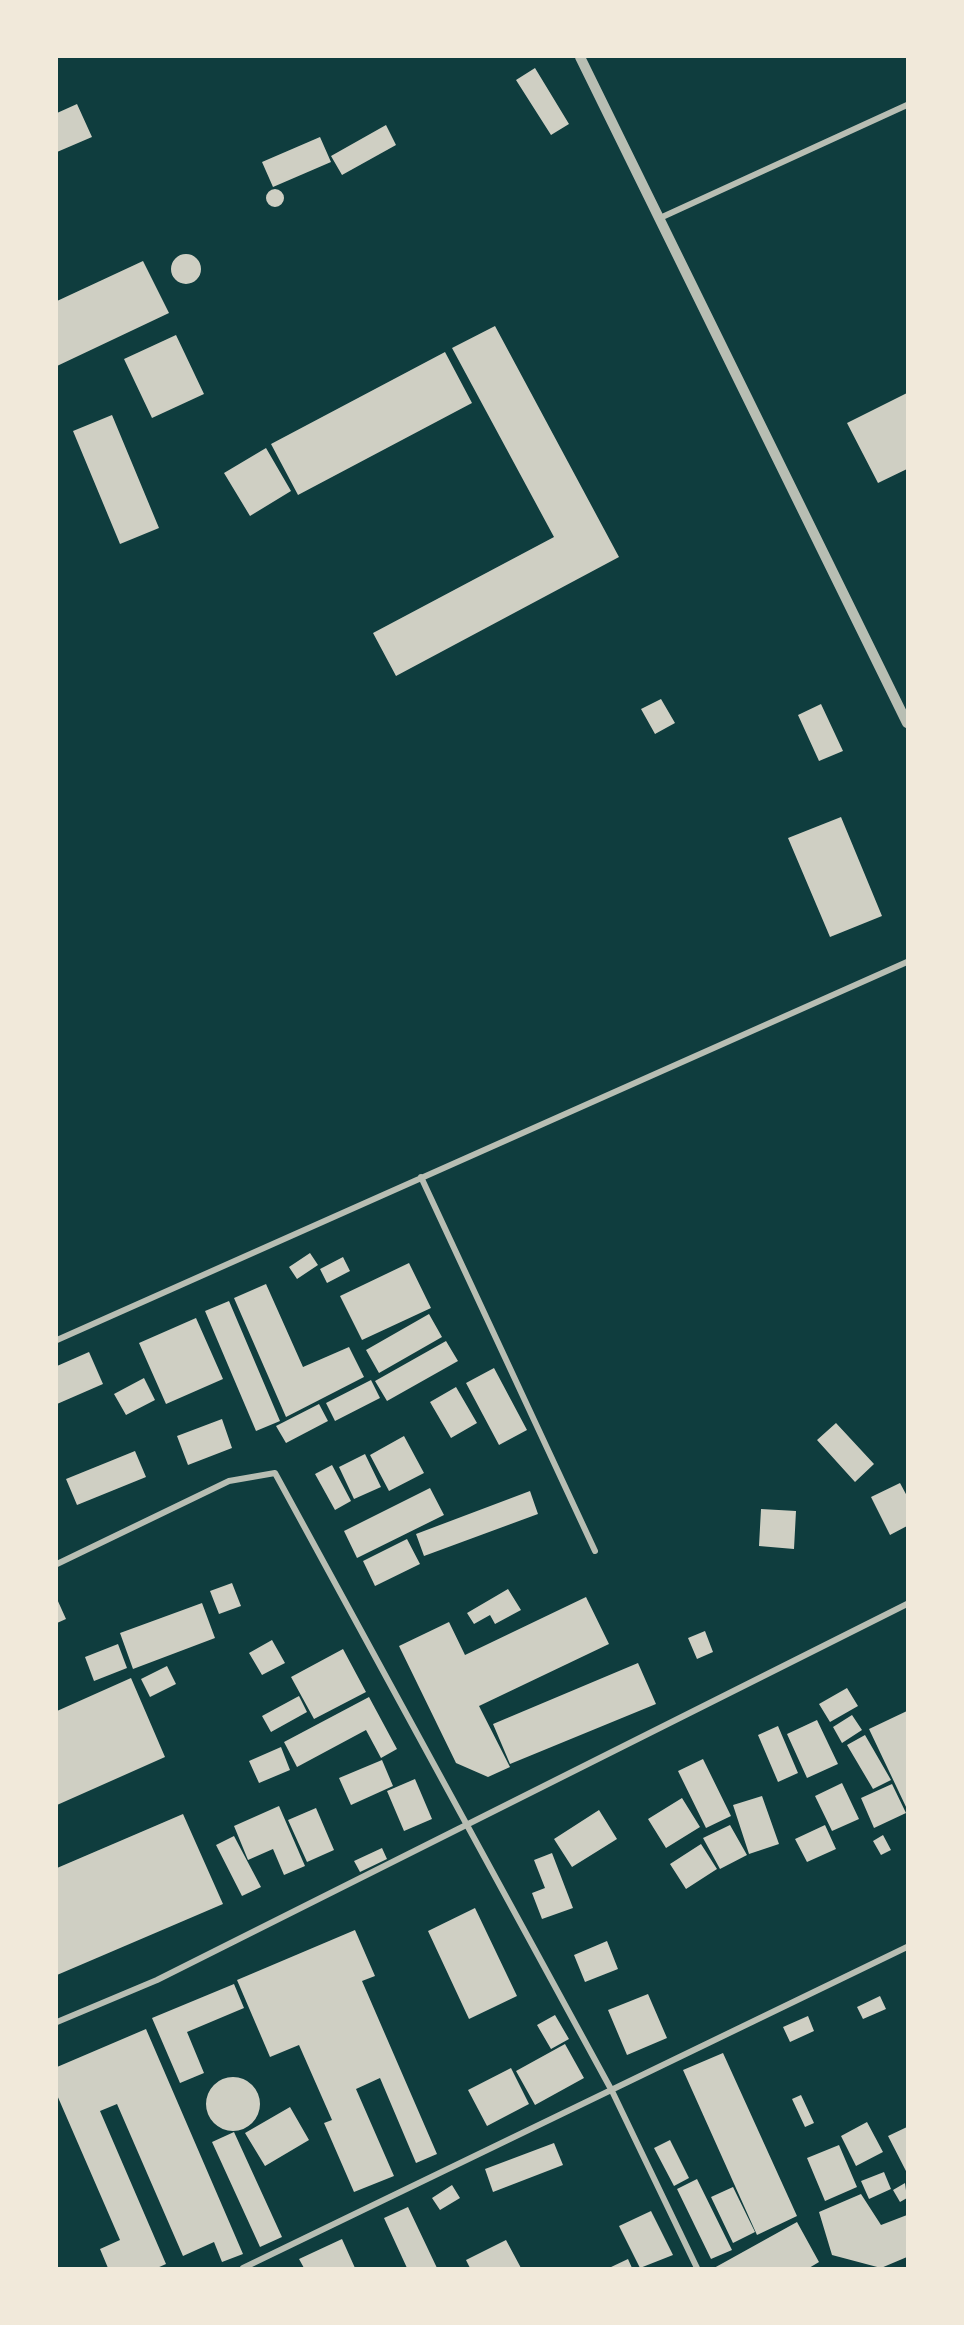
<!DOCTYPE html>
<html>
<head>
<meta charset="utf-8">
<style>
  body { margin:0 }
  #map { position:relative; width:964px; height:2325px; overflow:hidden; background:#0f3d3e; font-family:Ubuntu,sans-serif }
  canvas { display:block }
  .frame { position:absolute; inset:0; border:58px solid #f1e9da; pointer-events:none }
</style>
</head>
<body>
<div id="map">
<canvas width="964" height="2325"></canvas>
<div class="frame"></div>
</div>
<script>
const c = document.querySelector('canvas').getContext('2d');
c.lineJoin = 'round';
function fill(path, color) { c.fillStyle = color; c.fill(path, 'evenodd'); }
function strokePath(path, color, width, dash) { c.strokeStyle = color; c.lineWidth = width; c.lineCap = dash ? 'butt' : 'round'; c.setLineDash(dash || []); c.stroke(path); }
fill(new Path2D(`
  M535,68L569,124L551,135L516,80Z
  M77,104L92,137L57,152V113Z
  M386,125L396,145L342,175L331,156Z
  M320,137L331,162L273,187L262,162Z
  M266 198a9 9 0 1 1 18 0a9 9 0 1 1-18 0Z
  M171 269a15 15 0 1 1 30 0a15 15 0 1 1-30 0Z
  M143,261L169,313L57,366V301Z
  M495,326L619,557L396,676L373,633L554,537L452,348Z
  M176,335L204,394L152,418L124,359Z
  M445,352L472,403L298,495L271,444Z
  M907,393V469L878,483L847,423Z
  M112,415L159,528L120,544L73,431Z
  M266,448L291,491L250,516L224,473Z
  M661,699L675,723L655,734L641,709Z
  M821,704L843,751L819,761L798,715Z
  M841,817L882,916L830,937L788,838Z
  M310,1253L318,1265L297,1279L289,1267Z
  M343,1257L350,1271L327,1283L320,1269Z
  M409,1263L431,1308L362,1340L340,1296Z
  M266,1284L303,1367L349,1347L364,1377L286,1417L234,1298Z
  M229,1301L280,1421L256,1431L205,1311Z
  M429,1314L442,1337L379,1373L366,1350Z
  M196,1318L223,1379L166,1404L139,1343Z
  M446,1341L458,1361L387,1401L375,1381Z
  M89,1352L103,1384L57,1404V1366Z
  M494,1368L527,1430L499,1445L466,1383Z
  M144,1378L155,1400L126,1415L114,1394Z
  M371,1380L380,1398L335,1421L326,1403Z
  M456,1387L477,1423L451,1438L430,1402Z
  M319,1404L328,1421L286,1443L276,1426Z
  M222,1419L232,1448L188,1465L177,1436Z
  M836,1423L874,1464L855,1482L817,1440Z
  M404,1436L424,1473L389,1491L370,1455Z
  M135,1451L146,1477L77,1505L66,1479Z
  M365,1454L381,1487L354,1499L339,1467Z
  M332,1465L351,1501L335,1510L315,1474Z
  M900,1483L907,1496V1526L890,1535L871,1497Z
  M430,1488L444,1515L357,1558L344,1531Z
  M530,1491L538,1514L424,1556L416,1534Z
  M761,1509L796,1511L794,1549L759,1546Z
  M407,1539L420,1564L375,1586L363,1561Z
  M232,1583L241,1606L219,1614L210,1591Z
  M508,1589L521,1610L495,1624L490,1615L474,1624L467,1613Z
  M586,1597L609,1644L479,1706L510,1767L488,1777L456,1763L399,1646L449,1622L465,1655Z
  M57,1599L66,1619L57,1623Z
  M202,1603L215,1638L133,1669L120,1633Z
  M705,1631L713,1652L697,1659L688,1638Z
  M272,1640L285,1663L262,1675L249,1653Z
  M118,1644L127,1668L94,1681L85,1657Z
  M343,1649L366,1692L314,1719L291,1677Z
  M638,1663L656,1704L510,1764L493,1724Z
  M167,1666L176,1684L150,1697L141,1679Z
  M131,1678L165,1757L57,1805V1711Z
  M847,1688L858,1706L830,1722L819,1704Z
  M299,1696L307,1712L271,1732L262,1716Z
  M369,1697L397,1749L381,1758L366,1730L297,1767L284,1742Z
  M907,1711V1809L869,1729Z
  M852,1715L862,1730L842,1743L833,1727Z
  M817,1720L838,1764L807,1778L787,1734Z
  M778,1726L798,1773L778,1782L758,1735Z
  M865,1735L891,1780L873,1789L847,1745Z
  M281,1747L290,1770L259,1783L249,1761Z
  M703,1759L731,1816L706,1828L678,1771Z
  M382,1760L393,1786L351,1805L339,1778Z
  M415,1779L432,1819L404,1831L387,1791Z
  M842,1783L859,1819L832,1831L815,1796Z
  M892,1784L906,1813L874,1828L861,1798Z
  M762,1796L779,1844L749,1854L733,1805Z
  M682,1798L700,1827L666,1848L648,1819Z
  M279,1806L305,1866L284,1875L273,1849L248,1860L234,1826Z
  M316,1808L334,1850L307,1862L288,1820Z
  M599,1810L617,1839L572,1867L554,1839Z
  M183,1814L223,1904L57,1975V1868Z
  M730,1825L747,1855L720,1869L703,1838Z
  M825,1825L836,1849L807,1862L795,1839Z
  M883,1835L891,1850L881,1855L873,1841Z
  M234,1836L261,1887L242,1896L216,1845Z
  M701,1844L717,1869L686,1889L670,1864Z
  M382,1848L387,1859L360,1872L354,1861Z
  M552,1853L573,1908L542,1919L532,1893L545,1888L534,1860Z
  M475,1908L517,1996L469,2019L428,1931Z
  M355,1930L375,1976L362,1981L437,2154L416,2163L380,2078L356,2089L394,2176L354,2192L324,2123L332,2120L299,2045L270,2057L237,1980Z
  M607,1941L618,1969L585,1982L574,1955Z
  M234,1984L244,2008L187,2032L204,2073L180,2083L152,2018Z
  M648,1994L667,2038L627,2055L608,2010Z
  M880,1996L886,2009L863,2019L857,2007Z
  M555,2015L569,2039L551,2049L537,2025Z
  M808,2016L814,2031L790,2042L783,2027Z
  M146,2029L243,2254L222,2262L214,2242L183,2256L117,2104L100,2111L166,2264L157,2268H108L100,2249L120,2240L57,2095V2067Z
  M565,2044L584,2078L535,2105L516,2071Z
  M723,2053L797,2216L757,2235L683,2070Z
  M511,2068L529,2104L487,2126L468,2090Z
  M206 2104a27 27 0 1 1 54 0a27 27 0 1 1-54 0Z
  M801,2095L814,2123L805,2127L792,2099Z
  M290,2107L309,2140L265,2166L245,2133Z
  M867,2122L883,2152L856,2166L841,2136Z
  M907,2127V2173L888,2136Z
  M234,2132L282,2237L260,2247L212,2142Z
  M670,2140L689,2178L674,2186L654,2148Z
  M554,2143L563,2165L493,2192L485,2169Z
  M839,2145L857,2187L825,2201L807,2158Z
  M884,2172L891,2189L869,2199L861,2181Z
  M697,2179L732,2250L711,2259L677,2189Z
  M905,2183L907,2198L900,2202L893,2190Z
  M452,2185L460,2198L440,2210L432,2198Z
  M733,2187L755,2232L733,2243L711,2197Z
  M861,2194L881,2225L907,2215V2257L881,2268L832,2255L819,2212Z
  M408,2207L437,2268H407L384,2218Z
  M651,2211L673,2255L640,2268L619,2226Z
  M797,2222L819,2262L809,2268H714Z
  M342,2239L355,2268H304L299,2259Z
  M506,2240L521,2268H470L466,2260Z
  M628,2259L632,2268H609Z`), '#cfcfc3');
strokePath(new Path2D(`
  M660,218L907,105
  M421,1177L595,1551
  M57,1340L907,962
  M57,1564L229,1481L275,1473L612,2091L697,2268
  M57,2022L157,1980L907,1604
  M243,2268L907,1947`), '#b8beb3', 6);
strokePath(new Path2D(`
  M580,57L907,723`), '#b8beb3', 10);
</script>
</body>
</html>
